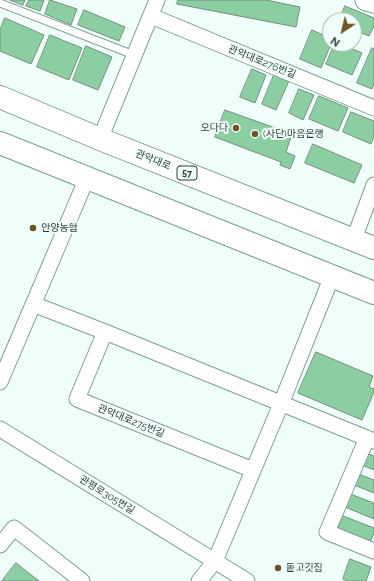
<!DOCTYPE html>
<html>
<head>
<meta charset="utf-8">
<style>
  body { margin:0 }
  #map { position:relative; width:374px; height:581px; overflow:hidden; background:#f1fffa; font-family:Raleway,sans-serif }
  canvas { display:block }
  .north { position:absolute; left:322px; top:12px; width:40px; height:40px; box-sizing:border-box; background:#f1fffa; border:1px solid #a3b1ac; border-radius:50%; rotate:215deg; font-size:11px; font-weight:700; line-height:16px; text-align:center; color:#2f3c38 }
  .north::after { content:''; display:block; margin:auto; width:14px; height:18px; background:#6f5526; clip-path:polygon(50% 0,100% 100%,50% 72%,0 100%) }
</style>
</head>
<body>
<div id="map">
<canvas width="374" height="581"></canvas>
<div class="north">N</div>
</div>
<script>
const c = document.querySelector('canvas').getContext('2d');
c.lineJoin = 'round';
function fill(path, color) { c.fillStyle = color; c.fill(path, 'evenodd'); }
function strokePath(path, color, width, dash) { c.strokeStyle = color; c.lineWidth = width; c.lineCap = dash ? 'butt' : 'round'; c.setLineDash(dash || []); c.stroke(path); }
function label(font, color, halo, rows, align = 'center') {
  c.font = font + ' Raleway,"Noto Sans KR",sans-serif'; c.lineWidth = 4; c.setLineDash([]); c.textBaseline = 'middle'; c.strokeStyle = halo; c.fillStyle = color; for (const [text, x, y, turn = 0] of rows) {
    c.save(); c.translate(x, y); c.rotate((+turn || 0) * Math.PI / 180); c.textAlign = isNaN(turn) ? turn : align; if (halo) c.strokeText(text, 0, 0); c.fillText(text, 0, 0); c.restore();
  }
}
const building = new Path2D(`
  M10,0H25L23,5Z
  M29,0H44L40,11L26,6Z
  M50,0L77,9L71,25L45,14Z
  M178,0H266L300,7L296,27L177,4Z
  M345,6L374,18V26L369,36L354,30V20H340Z
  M84,10L125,27L119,41L78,25Z
  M5,18L44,35L31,64L0,51V30Z
  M312,30L330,38V44H331L321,68L300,59Z
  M50,35L82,48L69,80L37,67Z
  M335,44H341L362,53L352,75L326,64Z
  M86,46L112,57L98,90L73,80Z
  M372,48L374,49V84L372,89L357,83Z
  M252,69L266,75L255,103L240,97Z
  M274,75L289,81L276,110L262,104Z
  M299,89L314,95L303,120L289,113Z
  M319,96L348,108L338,131L309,119Z
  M225,110L292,134L286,152L295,156L290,169L280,165L281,162L215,137Z
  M351,112L374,121V136L371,144L343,132Z
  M313,144L362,165L354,183L305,163Z
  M316,352L373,376L369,387L374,389V392L362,420L298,393Z
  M367,453L374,456V470L362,465Z
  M358,474L374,480V493L354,485Z
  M350,494L374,503V519L345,507Z
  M343,516L374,528V533L370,542L338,529Z
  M350,559L371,567L366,581H347L343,579Z
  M16,563L39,581H2Z`);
fill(building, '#8bcea2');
strokePath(building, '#758f7d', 1);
const lane = new Path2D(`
  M0,3L134,55`);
const street = new Path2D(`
  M151,16L374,108
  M100,139L157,0
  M354,239L374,185
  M33,304L105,332L374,441
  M105,332L77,399L253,470
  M0,382L87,178
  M0,429L247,581
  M367,438L327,532L374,551
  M0,545L14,528L82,581
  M199,581L215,561L281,404L332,276`);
const secondary = new Path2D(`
  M366,0L374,2`);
const primary = new Path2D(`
  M0,97L100,139L374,248
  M0,143L374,293`);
strokePath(lane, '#7e9f94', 9);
strokePath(street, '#7e9f94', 17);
strokePath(secondary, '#7e9f94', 23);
strokePath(primary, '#7e9f94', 24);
strokePath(lane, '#fff', 7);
strokePath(street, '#fff', 15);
strokePath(secondary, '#fff', 21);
strokePath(primary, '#fff', 22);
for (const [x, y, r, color] of [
  [236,128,4,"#6f5526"],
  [255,134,4,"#6f5526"],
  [33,228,4,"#6f5526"],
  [278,568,4,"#6f5526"]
]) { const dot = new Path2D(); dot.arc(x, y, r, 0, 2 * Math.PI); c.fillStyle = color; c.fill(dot); strokePath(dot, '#f1fffa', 1.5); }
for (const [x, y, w] of [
  [187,173,20]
]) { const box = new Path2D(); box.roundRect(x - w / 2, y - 7, w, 14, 3); c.fillStyle = '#f1fffa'; c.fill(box); strokePath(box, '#2f3c38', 1); }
label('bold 9px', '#2f3c38', null, [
  ["57",187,173]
]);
label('10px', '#2f3c38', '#f1fffa', [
  ["관악대로276번길",262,62,22],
  ["관악대로",153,160,22],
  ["관악대로275번길",131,421,22],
  ["관평로305번길",107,495,32]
]);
label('10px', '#2f3c38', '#f1fffa', [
  ["오다다",228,128,"right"],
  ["(사단)마음은행",263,134],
  ["안양농협",41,228],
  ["돝고깃집",286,568]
], 'left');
</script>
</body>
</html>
